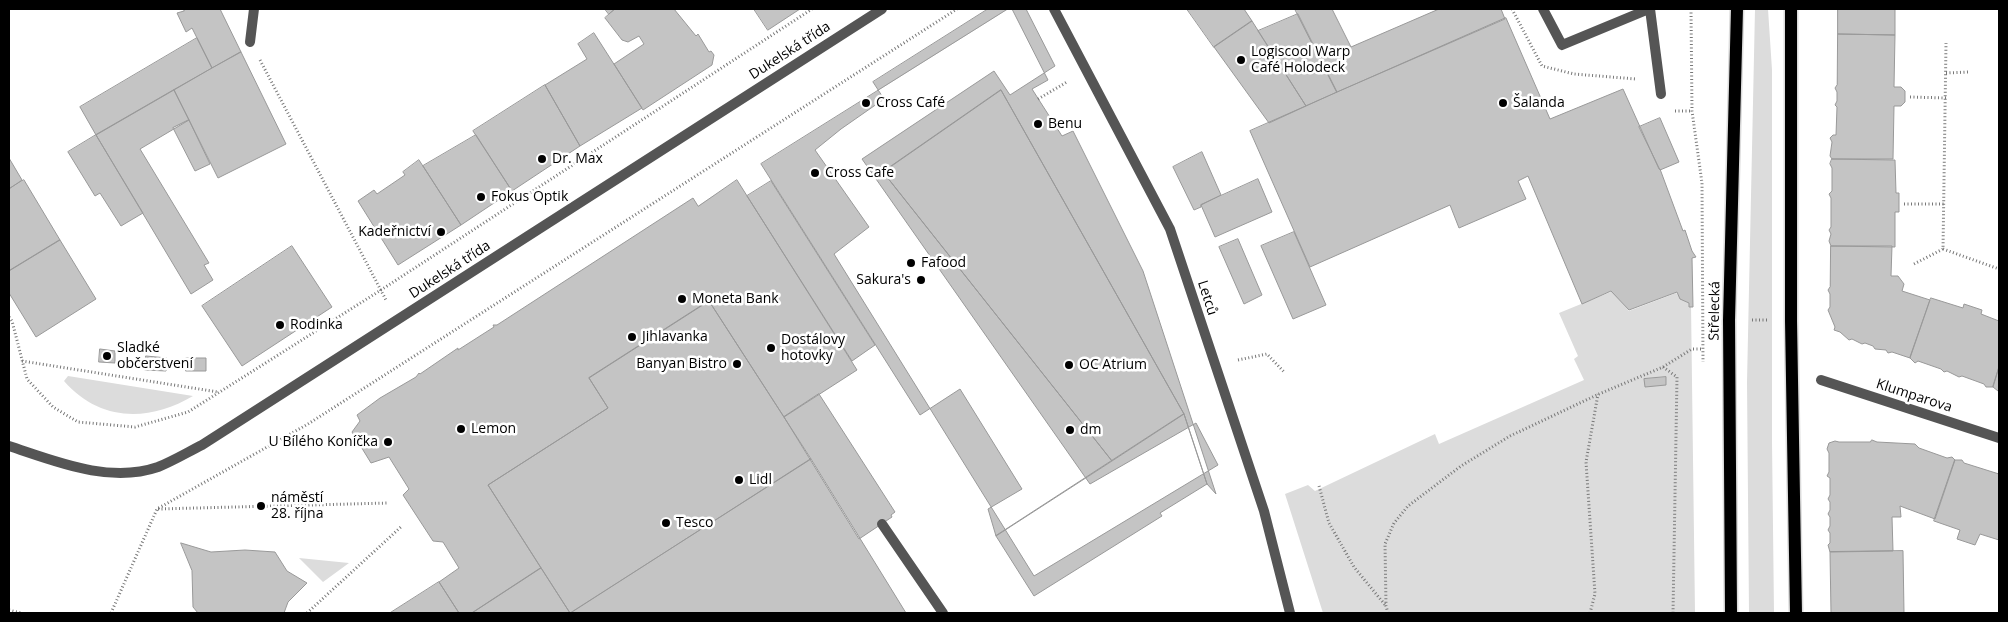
<!DOCTYPE html>
<html>
<head>
<meta charset="utf-8">
<style>
  body { margin:0 }
  #map { position:relative; width:2008px; height:622px; overflow:hidden; background:#fff; font-family:"Open Sans",sans-serif }
  canvas { display:block }
  .frame { position:absolute; inset:0; border:10px solid #000; pointer-events:none }
</style>
</head>
<body>
<div id="map">
<canvas width="2008" height="622"></canvas>
<div class="frame"></div>
</div>
<script>
const c = document.querySelector('canvas').getContext('2d');
c.lineJoin = 'round';
function fill(path, color) { c.fillStyle = color; c.fill(path, 'evenodd'); }
function strokePath(path, color, width, dash) { c.strokeStyle = color; c.lineWidth = width; c.lineCap = dash ? 'butt' : 'round'; c.setLineDash(dash || []); c.stroke(path); }
function label(font, color, halo, rows, align = 'center') {
  c.font = font + ' "Open Sans",sans-serif'; c.lineWidth = 5; c.setLineDash([]); c.textBaseline = 'middle'; c.strokeStyle = halo; c.fillStyle = color; for (const [text, x, y, turn = 0] of rows) {
    c.save(); c.translate(x, y); c.rotate((+turn || 0) * Math.PI / 180); c.textAlign = isNaN(turn) ? turn : align; if (halo) c.strokeText(text, 0, 0); c.fillText(text, 0, 0); c.restore();
  }
}
fill(new Path2D(`
  M1755,9H1768L1772,70V442L1774,613H1749L1747,382Z
  M1613,291L1629,311L1676,293L1691,304L1695,613H1323L1285,494L1308,485L1315,491L1435,434L1439,444L1584,380L1574,359L1578,356L1559,313Z
  M68,376L193,396C149,422 100,422 64,381Z
  M299,558L349,563L323,582Z`), '#dcdcdc');
const building = new Path2D(`
  M183,9H220L241,52L212,68L192,28L186,32L177,13L184,11Z
  M605,9H615L609,14Z
  M615,9H674L696,36L698,34L709,52L711,51L714,55L712,65L643,110L614,64L644,44L639,36L628,42L622,40L605,18Z
  M754,9H800L768,30Z
  M988,9H1026L1055,66L1010,95L994,71L862,159L1090,484L1196,423L1218,465L1034,576L834,254L869,227L815,150L841,129L884,99L873,82Z
  M1008,9H1012L1048,80L1032,89L1062,136L1073,131L1143,271L1216,494L1207,484L1184,414L1001,90L883,172L1112,461L996,536L988,509L1022,489L960,389L920,415L761,164Z
  M1187,9H1244L1252,21L1214,47Z
  M1295,9H1332L1351,47L1439,9H1501L1505,19L1337,92Z
  M1838,9H1895V35L1838,34Z
  M1298,14L1337,92L1306,106L1258,31Z
  M1506,18L1550,119L1623,89L1659,169H1660L1683,231L1685,230L1692,251L1696,257L1692,258L1693,307H1689V303L1680,299L1677,292L1629,310L1611,291L1582,304L1528,176L1518,181L1526,199L1459,228L1450,205L1310,267L1250,131Z
  M1252,21L1306,106L1269,123L1214,47Z
  M594,33L642,108L580,146L545,85L587,59L578,44Z
  M1838,34L1895,35L1894,87H1901L1905,91V102L1901,106H1894L1893,159H1832L1830,156L1832,142L1830,138L1833,135H1836L1837,107L1835,105L1837,101V92L1835,88L1837,85Z
  M197,38L212,68L96,135L80,107Z
  M241,52L286,144L218,178L174,90Z
  M545,85L580,146L512,191L473,131Z
  M174,90L189,120L140,149L209,263L204,265L213,280L191,294L96,135Z
  M1001,90L1184,414L1112,461L883,172Z
  M1660,118L1679,162L1660,170L1639,127Z
  M189,120L210,164L195,171L173,128Z
  M96,135L143,213L121,226L100,193L95,196L68,152Z
  M476,135L512,191L461,225L423,166Z
  M1202,152L1221,195L1201,205V207L1194,210L1173,167Z
  M9,158L22,180L9,189Z
  M1832,159L1895,160L1896,193H1899V212H1895V247L1831,246L1829,241L1831,234L1829,230L1831,227V198L1829,194L1832,191V168L1830,164Z
  M419,160L461,225L398,265L358,201L374,190L377,194L405,175L403,172Z
  M1258,179L1272,212L1215,237L1201,205Z
  M24,180L60,240L9,271V189Z
  M737,180L857,370L784,417L709,301L589,378L608,408L488,485L541,568L472,613H459L439,582L459,568L443,542L433,541L403,495L409,489L389,457L371,463L352,432L360,421L357,415L380,398L416,377L419,373L420,374L458,348V350L494,327L493,325H497L693,198L698,206Z
  M771,181L875,345L852,361L747,196Z
  M1294,232L1326,305L1293,319L1261,246Z
  M1238,239L1262,295L1244,304L1219,247Z
  M60,240L96,299L36,337L9,293V271Z
  M292,246L332,307L242,366L202,306Z
  M1831,246H1892L1891,276H1898L1904,284L1902,291L1930,300L1910,358L1892,352L1888,353L1886,350L1875,349L1873,346L1865,343L1862,344L1852,339L1849,340L1840,332L1834,330L1835,327L1828,310L1830,307V294L1828,290L1830,287Z
  M1931,298L1963,308L1964,304L1982,310L1981,314L1999,321V367L1993,387H1986L1984,384L1962,376L1959,377L1947,371L1944,372L1941,369L1918,361L1915,363L1910,358Z
  M709,301L811,459L570,613L488,485L608,408L589,378Z
  M100,349L115,351V363L99,362Z
  M146,356L167,358L166,371L145,370Z
  M186,358H206V371H186Z
  M1999,367V390L1998,391L1993,387Z
  M1666,377V385L1645,387L1644,379Z
  M819,394L895,512L891,515L892,517L859,539L784,417Z
  M1184,414L1207,484L1160,513L1162,516L1034,596L996,536Z
  M1872,440L1877,442L1915,444L1919,448L1947,458L1952,457L1955,460L1935,519L1900,506L1901,517H1892L1893,551L1830,552L1828,545L1830,543V533L1828,530L1830,526V517L1828,514L1830,510V502L1828,499L1830,495V478L1827,476L1829,472V453L1827,449L1829,443L1835,441L1839,442H1870Z
  M811,459L906,613H571Z
  M1955,460H1962L1964,463L1999,474V540L1980,534L1975,545L1957,539L1960,530L1934,521Z
  M181,543L211,552L245,550L275,552L287,571L307,583L288,602L284,613H198L193,607L192,571Z
  M1903,551L1904,613H1831L1830,552Z
  M541,568L570,613H472Z
  M439,582L459,613H390Z`);
fill(building, '#c4c4c4');
strokePath(building, '#999', 1);
const primary = new Path2D(`
  M1791,9V321L1796,613
  M1731,613L1729,320L1737,9`);
strokePath(primary, '#dbdbdb', 15);
strokePath(new Path2D(`
  M1512,9L1542,66L1574,74L1636,79
  M1691,9L1692,111L1702,183L1703,362
  M260,60L386,300
  M1946,73L1969,72
  M1910,97L1946,98
  M1038,99L1067,82
  M1675,111H1692
  M1904,204H1945
  M1943,249L1999,269
  M1914,264L1943,249L1946,43
  M9,317L12,321L27,379L53,407L78,422L135,427L188,412L381,290L812,9
  M1752,320H1768
  M1238,360L1267,354L1285,373
  M22,361L218,392
  M1663,367L1677,377L1673,613
  M1319,486L1329,523L1354,567L1386,606
  M158,509L388,503
  M9,610L21,613
  M111,613L157,509L308,424L957,9
  M307,613L402,526
  M1388,613L1386,606L1385,544L1394,523L1408,506L1461,466L1510,436L1599,394L1663,367L1692,349H1702
  M1590,613L1595,594L1586,462L1598,394`), '#777', 3, [1, 2.5]);
strokePath(new Path2D(`
  M250,42L254,9
  M882,524L943,613`), '#555', 10);
strokePath(new Path2D(`
  M1054,9L1170,229L1264,511L1290,613
  M1543,9L1562,45L1649,9
  M1650,9L1661,94
  M1821,380L1999,438
  M9,446C55,461 109,484 158,467C173,461 188,452 202,445L882,9`), '#555', 10);
strokePath(primary, '#000', 12);
for (const [x, y, r, color] of [
  [1241,60,5,"#000"],
  [866,103,5,"#000"],
  [1503,103,5,"#000"],
  [1038,124,5,"#000"],
  [542,159,5,"#000"],
  [815,173,5,"#000"],
  [481,197,5,"#000"],
  [441,232,5,"#000"],
  [911,263,5,"#000"],
  [921,280,5,"#000"],
  [682,299,5,"#000"],
  [280,325,5,"#000"],
  [632,337,5,"#000"],
  [771,348,5,"#000"],
  [107,356,5,"#000"],
  [737,364,5,"#000"],
  [1069,365,5,"#000"],
  [461,429,5,"#000"],
  [1070,430,5,"#000"],
  [388,442,5,"#000"],
  [739,480,5,"#000"],
  [261,506,5,"#000"],
  [666,523,5,"#000"]
]) { const dot = new Path2D(); dot.arc(x, y, r, 0, 2 * Math.PI); c.fillStyle = color; c.fill(dot); strokePath(dot, '#fff', 2); }
label('14px', '#000', '#fff', [
  ["Dukelská třída",790,51,-33],
  ["Dukelská třída",450,270,-33],
  ["Letců",1207,298,72],
  ["Střelecká",1715,311,-89],
  ["Klumparova",1914,396,18]
]);
label('14px', '#000', '#fff', [
  ["Logiscool Warp",1251,52],
  ["Café Holodeck",1251,68],
  ["Cross Café",876,103],
  ["Šalanda",1513,103],
  ["Benu",1048,124],
  ["Dr. Max",552,159],
  ["Cross Cafe",825,173],
  ["Fokus Optik",491,197],
  ["Kadeřnictví",431,232,"right"],
  ["Fafood",921,263],
  ["Sakura's",911,280,"right"],
  ["Moneta Bank",692,299],
  ["Rodinka",290,325],
  ["Jihlavanka",642,337],
  ["Dostálovy",781,340],
  ["hotovky",781,356],
  ["Sladké",117,348],
  ["občerstvení",117,364],
  ["Banyan Bistro",727,364,"right"],
  ["OC Atrium",1079,365],
  ["Lemon",471,429],
  ["dm",1080,430],
  ["U Bílého Koníčka",378,442,"right"],
  ["Lidl",749,480],
  ["náměstí",271,498],
  ["28. října",271,514],
  ["Tesco",676,523]
], 'left');
</script>
</body>
</html>
